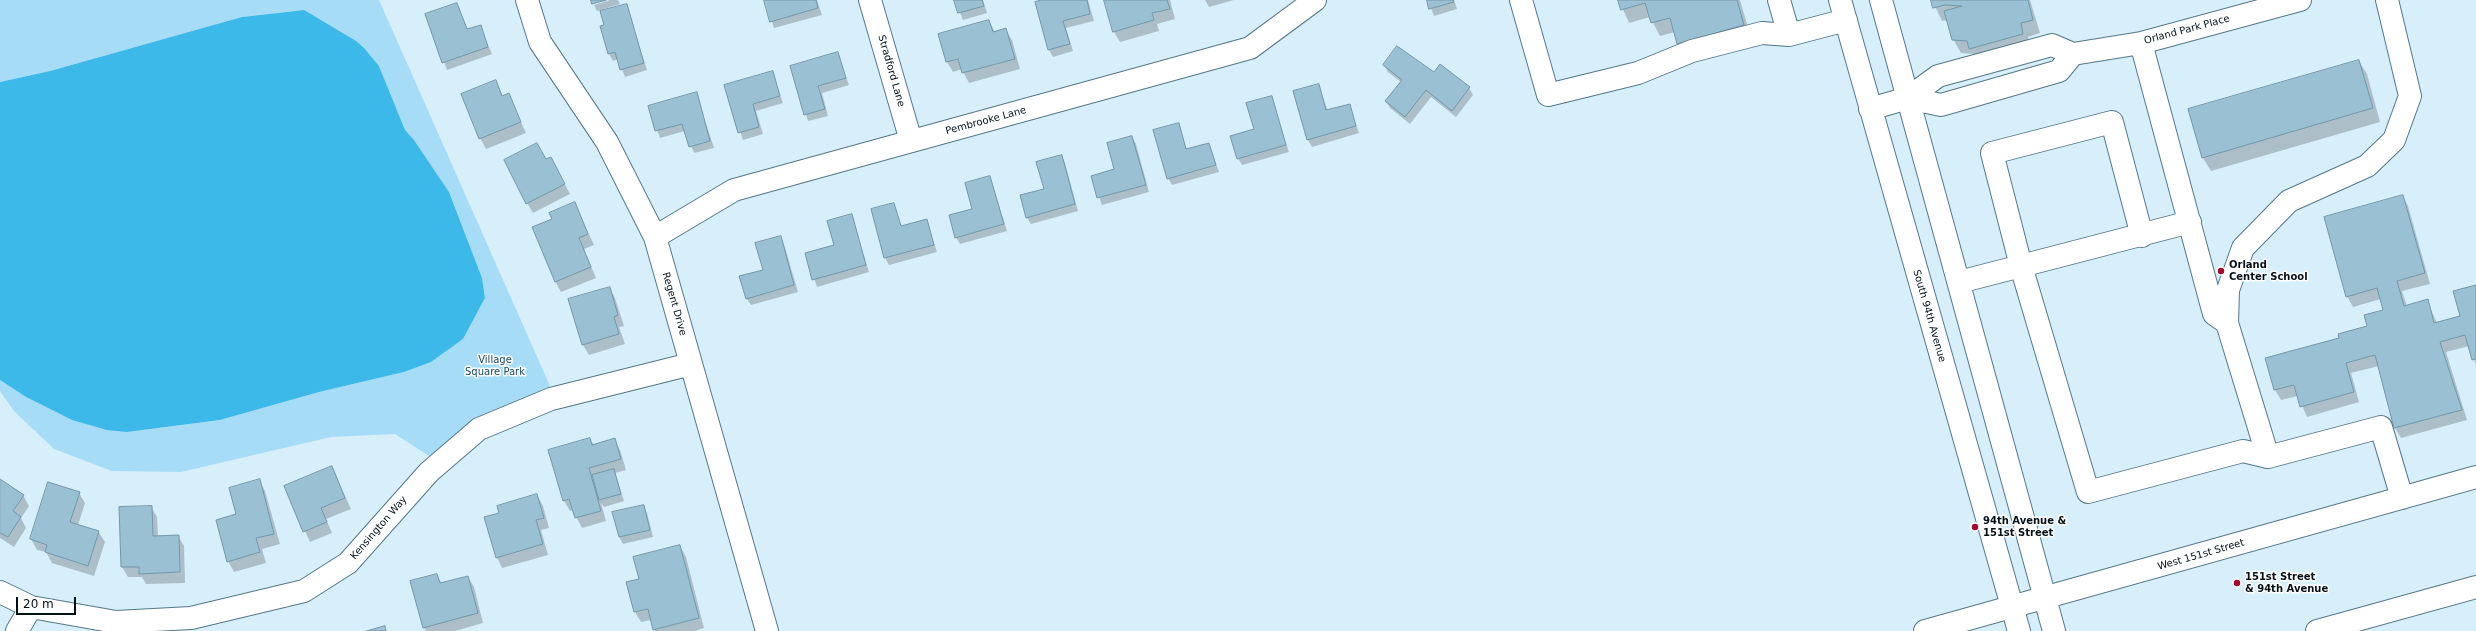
<!DOCTYPE html>
<html>
<head>
<meta charset="utf-8">
<style>
  body { margin:0 }
  #map { position:relative; width:2476px; height:631px; overflow:hidden; background:#d7effa; font-family:"DejaVu Sans",sans-serif }
  canvas { display:block }
  .scale { position:absolute; left:16px; top:597px; width:60px; height:18px; box-sizing:border-box; border:2px solid #031016; border-top:0; padding-left:5px; font-size:12px; line-height:14px; white-space:nowrap; color:#031016; -webkit-text-stroke:3px #fff; paint-order:stroke }
</style>
</head>
<body>
<div id="map">
<canvas width="2476" height="631"></canvas>
<div class="scale">20 m</div>
</div>
<script>
const c = document.querySelector('canvas').getContext('2d');
c.lineJoin = 'round';
function fill(path, color) { c.fillStyle = color; c.fill(path, 'evenodd'); }
function strokePath(path, color, width, dash) { c.strokeStyle = color; c.lineWidth = width; c.lineCap = dash ? 'butt' : 'round'; c.setLineDash(dash || []); c.stroke(path); }
function label(font, color, halo, rows, align = 'center') {
  c.font = font + ' "DejaVu Sans",sans-serif'; c.lineWidth = 3; c.setLineDash([]); c.textBaseline = 'middle'; c.strokeStyle = halo; c.fillStyle = color; for (const [text, x, y, turn = 0] of rows) {
    c.save(); c.translate(x, y); c.rotate((+turn || 0) * Math.PI / 180); c.textAlign = isNaN(turn) ? turn : align; if (halo) c.strokeText(text, 0, 0); c.fillText(text, 0, 0); c.restore();
  }
}
fill(new Path2D(`
  M0,0H379L550,386C507,406 467,427 429,456L395,434L331,437L181,472L112,471L54,449L14,411L0,391V380L26,397L72,420L127,432L220,420L319,392L404,372L431,362L463,339L485,298L482,278L449,192L414,140L405,130L379,66L365,49L303,10L242,17L50,71L0,82Z`), '#a6dcf5');
fill(new Path2D(`
  M304,10L356,41L365,49L379,66L405,130L414,140L449,192L482,278L485,298L463,339L431,362L404,372L319,392L220,420L127,432L107,430L72,420L26,397L0,380V82L50,71L242,17Z`), '#3db9e9');
fill(new Path2D(`
  M610,0H618L620,4L597,11L594,5Z
  M765,0H817L822,15L774,28Z
  M955,0H983L987,13L963,20Z
  M1046,0H1088L1094,21L1066,28L1073,51L1053,57L1049,50L1036,3Z
  M1109,0H1170L1175,19L1157,24L1159,31L1120,42L1114,32Z
  M1205,0H1234L1209,7Z
  M1428,0H1454L1457,9L1434,16Z
  M1619,0H1740L1751,38L1686,57L1675,32L1660,36L1650,17L1629,23Z
  M1932,0H2030L2040,33L2028,37L2030,48L1978,62L1973,54L1961,53L1953,39L1948,20L1942,21Z
  M457,4L468,30L480,26L492,54L447,70L426,15Z
  M626,5L647,70L625,77L618,59L613,61L609,54L605,26Z
  M989,21L995,32L1006,30L1012,40L1020,69L969,83L962,69L953,72L947,62Z
  M838,54L849,85L822,93L828,116L808,121L791,67Z
  M2359,61L2367,74L2380,122L2211,171L2203,158Z
  M1384,65L1434,73L1469,88L1473,95L1456,117L1431,97L1410,124L1390,108L1386,101L1401,82L1388,72Z
  M772,72L783,103L756,111L763,134L743,140L725,85Z
  M496,82L503,96L508,94L526,133L486,149L480,138Z
  M1318,85L1328,111L1349,105L1359,133L1312,147L1308,140Z
  M696,93L714,148L694,153L685,131L660,138L649,107Z
  M1271,97L1289,152L1242,165L1238,158Z
  M1178,124L1187,150L1209,144L1219,172L1172,185L1168,178Z
  M1132,137L1136,144L1149,192L1102,205L1092,177L1116,170Z
  M1061,157L1065,163L1078,211L1031,224L1027,218L1045,190Z
  M546,160L556,168L570,194L533,213L527,203Z
  M990,177L1007,231L960,244L956,237Z
  M2402,196L2408,206L2430,284L2402,291L2407,306L2427,301L2437,323L2461,317L2476,286V365L2469,346L2446,352L2467,420L2401,438L2395,428L2379,366L2351,373L2359,402L2307,417L2298,396L2281,400L2275,390L2267,359L2341,339L2368,327L2384,310L2381,299L2353,307L2347,296Z
  M575,204L594,245L584,249L596,278L561,292L555,281L553,220Z
  M893,204L902,227L926,220L937,252L889,265L885,258L872,210Z
  M851,215L869,272L817,287L806,254L835,245Z
  M780,238L784,244L798,292L751,305L747,299Z
  M609,288L615,298L624,326L619,327L625,344L589,355L583,345L569,300Z
  M590,439L594,445L614,439L620,450L626,470L615,473L624,501L604,507L601,503L606,521L582,528L573,510L570,511L564,501Z
  M332,467L351,509L326,519L332,533L310,542L285,487Z
  M0,480L23,495L29,506L21,518L26,528L14,547L0,538Z
  M259,481L265,491L280,544L262,549L266,563L234,572L228,561L238,515Z
  M79,493L85,503L78,525L98,531L105,542L94,576L52,563L46,552L37,550L31,539Z
  M537,495L543,506L549,528L541,530L548,555L502,568L497,557L500,514Z
  M643,506L647,513L653,537L623,544L619,537L614,513Z
  M151,507L157,517L158,537L178,536L184,546L185,583L146,584L142,577H128L122,567L120,508Z
  M680,546L686,557L704,628L695,631H655L651,620L641,622L635,612L627,583L640,579Z
  M437,575L442,584L468,577L474,587L483,623L455,631H426L424,628Z`), '#0003');
const building = new Path2D(`
  M591,0H606L592,4Z
  M764,0H816L818,8L770,22Z
  M954,0H982L984,6L958,13Z
  M1042,0H1087L1090,14L1063,21L1070,44L1048,50L1035,2Z
  M1104,0H1167L1170,9L1152,13L1154,20L1113,32Z
  M1427,0H1453L1454,2L1429,9Z
  M1618,0H1737L1744,25L1677,44L1670,18L1651,23L1645,3L1621,10Z
  M1931,0H2028L2033,20L2021,23L2023,34L1969,49L1967,41L1952,40L1944,11L1962,6L1945,5L1933,8Z
  M457,3L467,29L481,25L488,47L442,63L425,14Z
  M627,4L644,63L620,70L615,52L608,54L600,26L604,25L600,11Z
  M989,20L993,32L1006,28L1015,59L962,73L958,59L946,62L938,34Z
  M1397,46L1434,72L1440,64L1470,87L1452,111L1426,90L1405,117L1385,101L1402,80L1383,65Z
  M838,52L846,78L818,86L825,109L804,115L790,66Z
  M2359,60L2373,108L2202,158L2188,109Z
  M773,71L780,96L753,104L759,127L738,133L724,85Z
  M496,80L502,96L509,93L521,122L479,139L461,94Z
  M1319,84L1326,110L1350,104L1356,126L1307,140L1293,91Z
  M697,92L710,141L689,147L682,124L655,131L648,106Z
  M1272,96L1286,145L1237,159L1230,136L1254,129L1246,103Z
  M1179,123L1186,149L1209,143L1216,165L1167,179L1153,130Z
  M1132,136L1146,185L1097,198L1091,176L1114,169L1107,143Z
  M537,143L546,159L551,157L565,184L526,204L504,160Z
  M1062,155L1075,204L1026,218L1020,195L1044,189L1036,162Z
  M990,176L1004,224L955,238L949,215L972,209L965,183Z
  M2403,195L2425,273L2397,281L2404,306L2428,299L2434,323L2460,316L2453,291L2476,285V359L2472,360L2465,335L2440,342L2462,410L2394,428L2375,355L2346,363L2354,392L2300,407L2294,385L2274,390L2265,358L2339,338L2338,334L2367,326L2364,315L2383,310L2377,288L2346,297L2324,217Z
  M575,202L588,234L579,238L591,267L555,282L532,227L552,219L549,213Z
  M894,203L901,226L927,219L934,245L884,258L871,209Z
  M852,214L866,265L812,280L805,253L834,245L827,221Z
  M781,236L794,285L746,299L739,276L763,270L755,243Z
  M610,287L618,315L614,317L619,334L582,345L568,299Z
  M590,438L592,445L615,438L621,459L589,468L601,511L575,518L569,499L563,501L548,450Z
  M332,466L345,498L321,508L327,522L303,532L284,486Z
  M614,469L621,494L599,500L592,475Z
  M0,479L24,495L13,511L21,517L8,537L0,533Z
  M260,479L274,534L256,538L260,552L227,562L216,520L236,514L229,488Z
  M48,482L80,492L70,522L99,531L88,566L45,552L47,545L30,539Z
  M537,494L544,518L536,520L543,544L496,558L484,517L499,513L497,506Z
  M644,505L650,530L619,537L612,512Z
  M152,506L153,536L179,535L180,572L139,574V567H121L119,507Z
  M680,545L699,618L653,630L648,609L634,612L626,582L639,579L633,557Z
  M437,574L440,583L468,576L478,613L423,628L410,581Z
  M385,626L386,631H367Z`);
fill(building, '#9ac0d3');
strokePath(building, '#7297a9', 1);
const minor = new Path2D(`
  M527,0L540,42L607,142L655,237L767,631
  M870,0L911,141
  M1521,0L1548,95L1638,73L1692,51L1762,33L1789,35
  M1779,0L1789,35L1846,20
  M1840,0L2019,631
  M1881,0L2054,631
  M2387,0L2410,96L2394,140L2367,166L2289,201L2243,248L2228,290L2227,323L2268,457L2381,427L2402,498
  M2141,43L2214,314L2227,323
  M1908,98L1941,105L2059,71L2073,54
  M1870,109L1908,98L1938,76L2052,45L2073,54L2141,43L2300,0
  M2190,222L2021,266L2088,492L2243,451L2268,457
  M655,237L734,190L1250,48L1315,0
  M1959,282L2021,266L1992,153L2112,122L2142,236
  M0,592L31,607L116,622L191,618L304,591L348,563L429,472L479,429L551,399L691,364
  M17,631L31,607
  M1925,631L2476,477
  M2317,631L2476,587`);
strokePath(minor, '#547889', 24);
strokePath(minor, '#fff', 22);
for (const [x, y, r, color] of [
  [2221,271,4,"#a4082d"],
  [1975,527,4,"#a4082d"],
  [2237,583,4,"#a4082d"]
]) { const dot = new Path2D(); dot.arc(x, y, r, 0, 2 * Math.PI); c.fillStyle = color; c.fill(dot); strokePath(dot, '#fff', 1.5); }
label('10px', '#031016', '#fff', [
  ["Orland Park Place",2187,30,-15],
  ["Stradford Lane",891,71,74],
  ["Pembrooke Lane",986,121,-15],
  ["Regent Drive",674,304,74],
  ["South 94th Avenue",1929,316,74],
  ["Kensington Way",379,528,-49],
  ["West 151st Street",2201,555,-16]
]);
label('bold 10px', '#031016', '#fff', [
  ["Orland",2229,265],
  ["Center School",2229,277],
  ["94th Avenue &",1983,521],
  ["151st Street",1983,533],
  ["151st Street",2245,577],
  ["& 94th Avenue",2245,589]
], 'left');
label('10px', '#15485c', '#fff', [
  ["Village",495,360],
  ["Square Park",495,372]
]);
</script>
</body>
</html>
